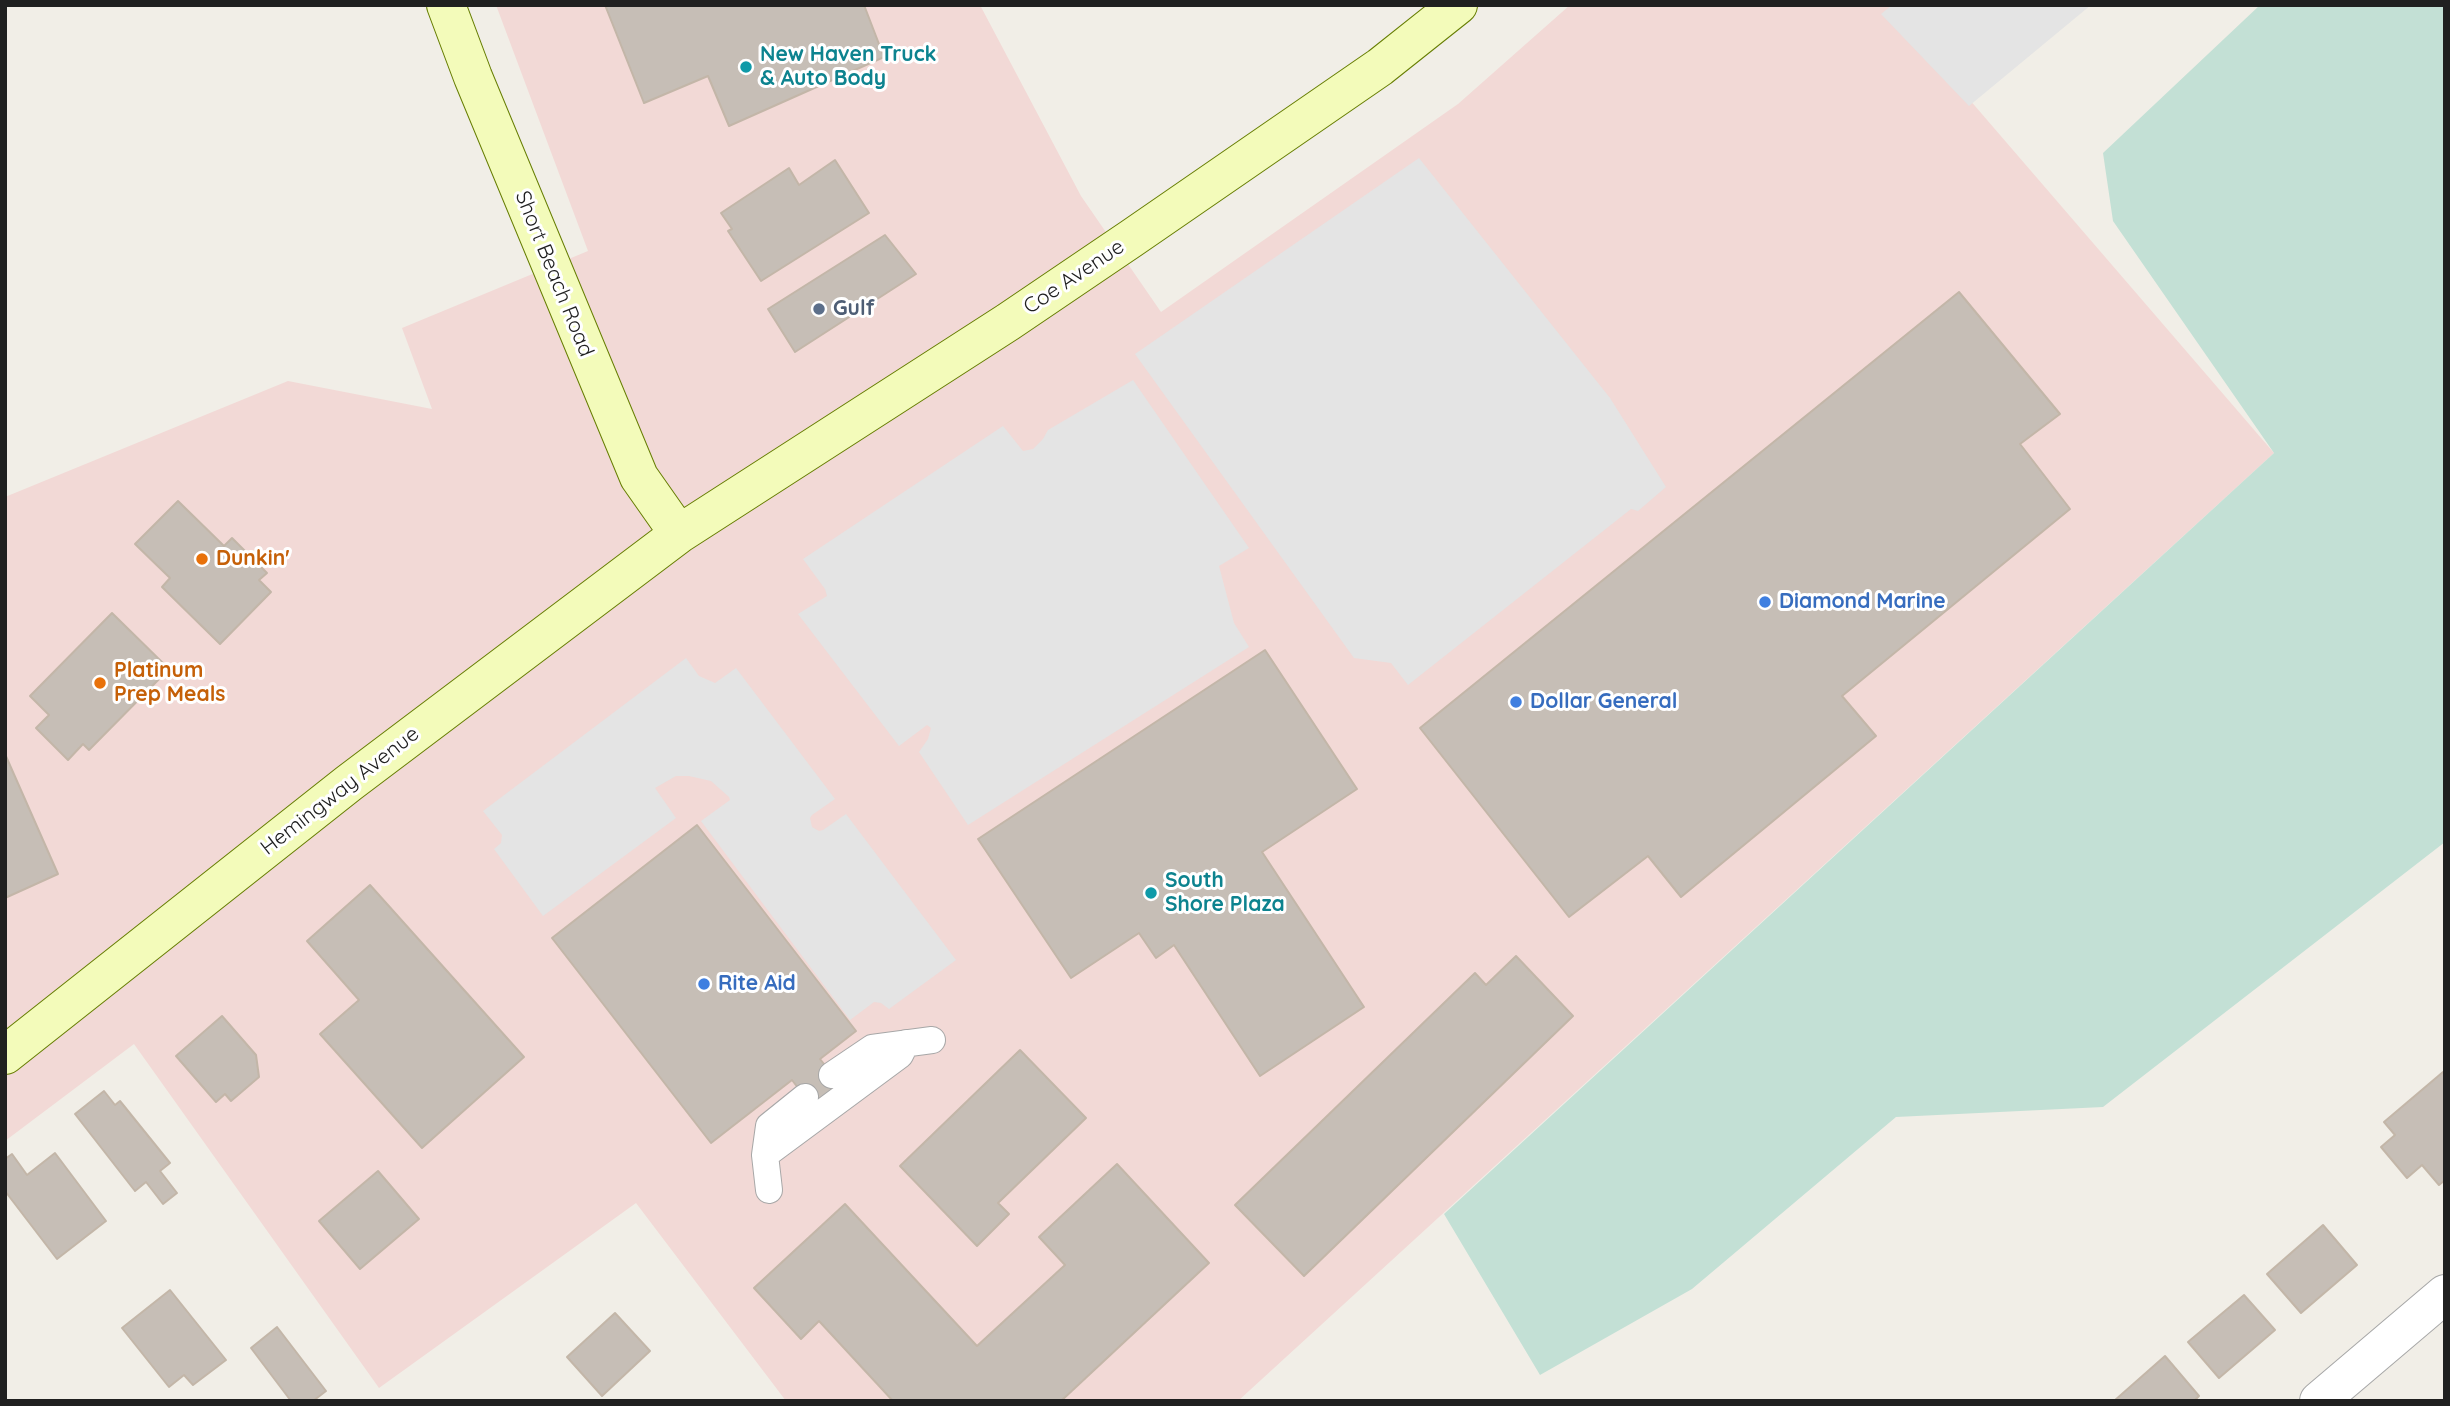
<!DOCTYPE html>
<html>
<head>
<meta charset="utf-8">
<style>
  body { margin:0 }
  #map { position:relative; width:2450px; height:1406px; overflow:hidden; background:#f1eee7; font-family:Quicksand,sans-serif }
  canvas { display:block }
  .frame { position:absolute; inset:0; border:7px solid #202020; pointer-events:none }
</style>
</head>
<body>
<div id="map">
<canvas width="2450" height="1406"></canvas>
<div class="frame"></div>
</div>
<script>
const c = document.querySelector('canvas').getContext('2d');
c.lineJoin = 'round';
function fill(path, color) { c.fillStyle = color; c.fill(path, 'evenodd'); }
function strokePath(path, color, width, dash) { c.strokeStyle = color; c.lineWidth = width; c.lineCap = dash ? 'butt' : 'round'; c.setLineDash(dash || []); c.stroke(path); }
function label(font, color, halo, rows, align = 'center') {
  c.font = font + ' Quicksand,sans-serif'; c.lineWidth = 6; c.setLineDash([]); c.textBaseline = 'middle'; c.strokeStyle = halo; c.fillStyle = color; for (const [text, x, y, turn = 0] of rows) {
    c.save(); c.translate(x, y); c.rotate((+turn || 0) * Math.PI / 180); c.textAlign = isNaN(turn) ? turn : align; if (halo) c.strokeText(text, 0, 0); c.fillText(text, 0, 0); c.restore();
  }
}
fill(new Path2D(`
  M496,5H980L1081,196L1161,312L1458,104L1570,5H1888L2274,453L1238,1401H786L636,1203L379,1388L134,1044L5,1141V497L288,381L432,409L402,328L588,251Z`), '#f2d9d6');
fill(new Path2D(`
  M2260,5H2445V842L2103,1107L1896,1117L1692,1289L1540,1375L1444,1214L2274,453L2113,221L2103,153Z`), '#c3e0d5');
fill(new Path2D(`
  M1892,5H2091L1969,106L1881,14Z
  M1419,158L1610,398L1666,487L1638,511L1631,509L1408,685L1391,663L1354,658L1135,354Z
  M1133,380L1249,548L1219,566L1234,623L1249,647L968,825L919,752L928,739L931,728L927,725L899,746L798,614L827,596L825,589L803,559L1003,426L1023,451L1033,449L1043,439L1048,430Z
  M686,658L699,676L715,683L736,668L835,799L812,815L810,818L812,827L819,831L823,830L846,814L956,960L889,1009L881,1003L874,1002L850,1020L701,821L730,800L729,797L711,781L689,776H676L655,788L676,818L543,916L494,849L501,843L502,835L483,811Z`), '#e4e4e4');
const building = new Path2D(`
  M605,5H864L884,57L729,126L708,76L644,103Z
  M835,160L869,213L761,281L728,231L732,229L721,213L789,168L799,185Z
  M885,235L916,274L795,352L768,309Z
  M1959,292L2060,414L2020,444L2070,509L1842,696L1876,736L1681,897L1648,856L1569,917L1420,728Z
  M178,501L224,546L232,538L267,573L259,580L271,592L220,644L162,587L170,578L135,544Z
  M112,613L169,669L89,750L83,744L68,760L36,728L49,715L30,696Z
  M1265,650L1357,789L1262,852L1364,1007L1260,1076L1174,945L1156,958L1139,933L1071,978L978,839Z
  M5,754L58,874L5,898Z
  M697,825L856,1031L820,1059L843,1088L815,1110L792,1080L711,1143L552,938Z
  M370,885L524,1057L422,1148L320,1034L359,1000L307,941Z
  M1516,956L1573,1016L1304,1276L1235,1205L1475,973L1486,985Z
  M222,1016L256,1055L259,1077L231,1101L225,1094L216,1102L176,1056Z
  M1020,1050L1086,1118L998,1203L1009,1214L977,1246L900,1166Z
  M2443,1072L2445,1074V1180L2439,1185L2422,1165L2407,1178L2381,1147L2395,1135L2384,1122Z
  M104,1091L115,1105L120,1101L170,1163L160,1171L177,1193L163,1204L146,1182L135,1191L75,1114Z
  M55,1153L106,1221L57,1259L5,1191V1159L12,1154L27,1175Z
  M1117,1164L1209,1263L1061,1401H893L819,1321L801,1339L754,1288L845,1204L977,1346L1065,1265L1039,1237Z
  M378,1171L419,1219L360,1269L319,1221Z
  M2323,1225L2357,1265L2301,1313L2267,1274Z
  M170,1290L226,1360L193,1385L184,1375L169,1387L122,1328Z
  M2244,1295L2275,1330L2219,1378L2188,1342Z
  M615,1313L650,1351L602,1396L567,1357Z
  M277,1327L326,1391L313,1401H291L251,1348Z
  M2165,1356L2199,1396L2194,1401H2114Z`);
fill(building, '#c6beb6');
strokePath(building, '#c3b6a8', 2);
const service = new Path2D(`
  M832,1075L872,1048L932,1040
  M765,1155L900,1055L906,1043
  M769,1190L765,1155L769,1126L805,1097`);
const minor = new Path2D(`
  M2319,1401L2445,1294`);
const secondary = new Path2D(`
  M446,5L473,77L639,477L679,534
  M5,1055L349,783L679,534L1008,322L1132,238L1380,67L1458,5`);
strokePath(service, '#a7a7a7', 28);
strokePath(minor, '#a7a7a7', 40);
strokePath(secondary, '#667d02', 40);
strokePath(service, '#fff', 26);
strokePath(minor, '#fff', 38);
strokePath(secondary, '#f3fbba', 38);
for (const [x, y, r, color] of [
  [746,67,7,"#0f9aa8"],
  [819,309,7,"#5c6f8a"],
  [202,559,7,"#e8710a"],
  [1765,602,7,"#3f7fe0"],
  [100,683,7,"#e8710a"],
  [1516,702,7,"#3f7fe0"],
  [1151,893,7,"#0f9aa8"],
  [704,984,7,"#3f7fe0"]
]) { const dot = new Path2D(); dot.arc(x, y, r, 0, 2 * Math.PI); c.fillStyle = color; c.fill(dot); strokePath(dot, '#fff', 2.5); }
label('bold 21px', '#0d838f', '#fff', [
  ["New Haven Truck",760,55],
  ["& Auto Body",760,79],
  ["South",1165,881],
  ["Shore Plaza",1165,905]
], 'left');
label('21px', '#202020', '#fff', [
  ["Short Beach Road",554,274,68],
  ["Coe Avenue",1074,277,-34],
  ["Hemingway Avenue",340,791,-38]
]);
label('bold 21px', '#4e5e75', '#fff', [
  ["Gulf",833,309]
], 'left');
label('bold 21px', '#c56008', '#fff', [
  ["Dunkin'",216,559],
  ["Platinum",114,671],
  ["Prep Meals",114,695]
], 'left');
label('bold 21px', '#366cbe', '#fff', [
  ["Diamond Marine",1779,602],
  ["Dollar General",1530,702],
  ["Rite Aid",718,984]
], 'left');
</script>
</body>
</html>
